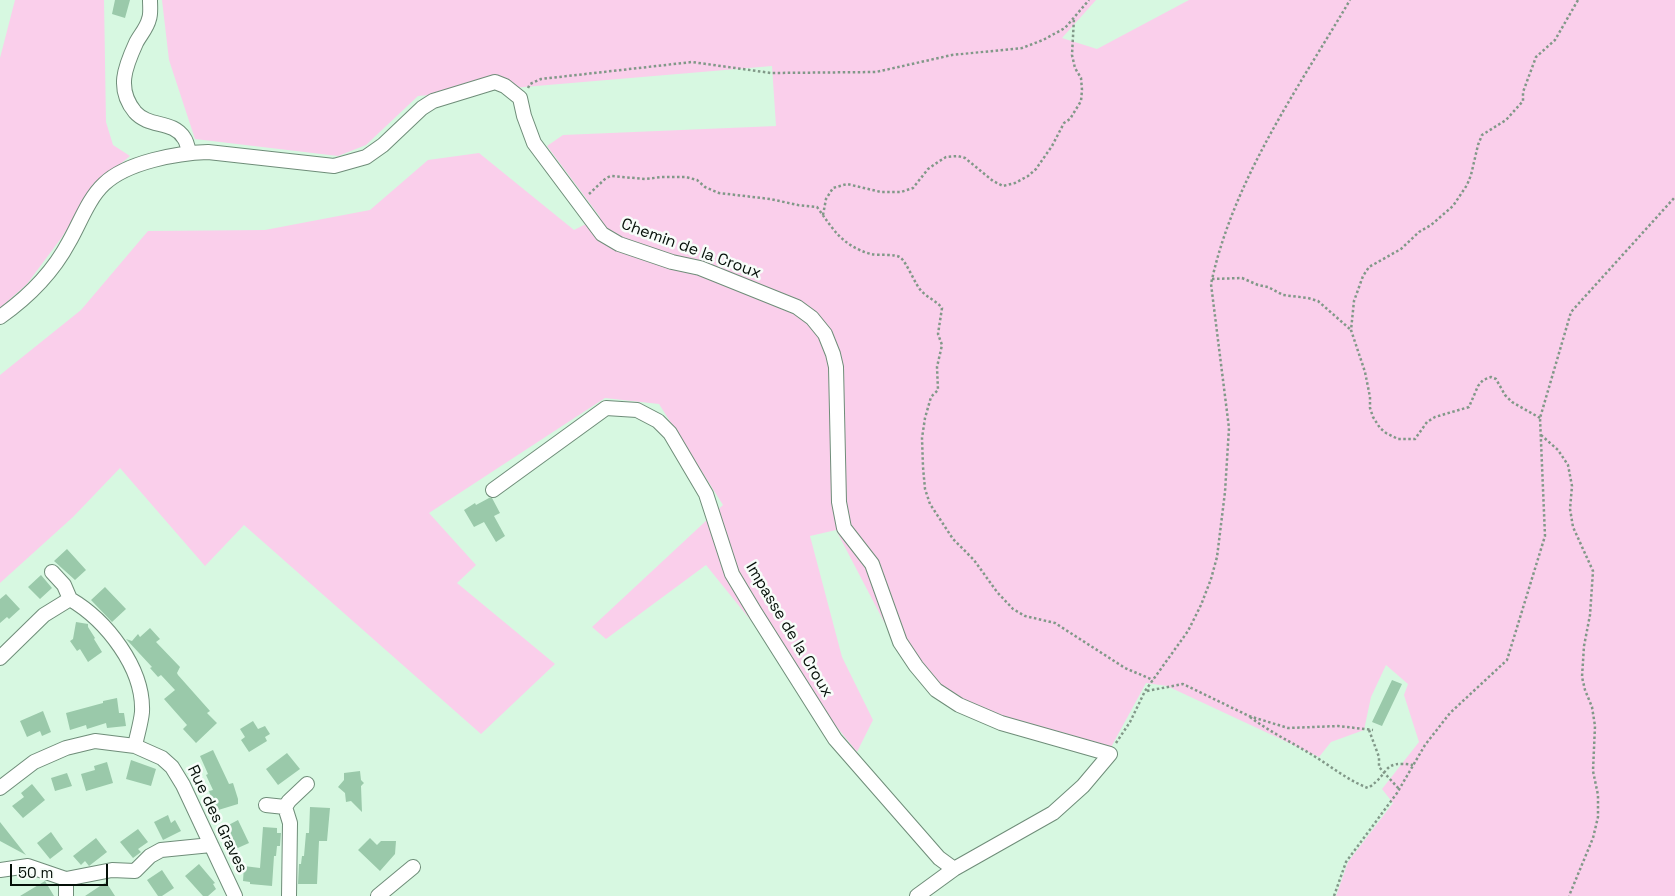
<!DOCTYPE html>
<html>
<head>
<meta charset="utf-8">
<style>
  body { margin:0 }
  #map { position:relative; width:1675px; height:896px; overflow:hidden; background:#d7f8e1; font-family:"Space Grotesk",sans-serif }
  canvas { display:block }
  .scale { position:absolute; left:10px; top:864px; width:98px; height:22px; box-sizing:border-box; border:2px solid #050f08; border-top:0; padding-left:6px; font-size:15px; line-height:18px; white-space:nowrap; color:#050f08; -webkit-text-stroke:4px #f7fdf9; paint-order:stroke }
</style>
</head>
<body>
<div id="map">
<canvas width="1675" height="896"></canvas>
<div class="scale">50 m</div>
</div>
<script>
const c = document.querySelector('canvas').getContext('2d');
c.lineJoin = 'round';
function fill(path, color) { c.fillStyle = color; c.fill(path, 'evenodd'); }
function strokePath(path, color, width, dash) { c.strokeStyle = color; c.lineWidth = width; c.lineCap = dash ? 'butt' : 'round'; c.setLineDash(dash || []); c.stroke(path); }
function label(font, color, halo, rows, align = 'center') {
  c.font = font + ' "Space Grotesk",sans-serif'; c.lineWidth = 5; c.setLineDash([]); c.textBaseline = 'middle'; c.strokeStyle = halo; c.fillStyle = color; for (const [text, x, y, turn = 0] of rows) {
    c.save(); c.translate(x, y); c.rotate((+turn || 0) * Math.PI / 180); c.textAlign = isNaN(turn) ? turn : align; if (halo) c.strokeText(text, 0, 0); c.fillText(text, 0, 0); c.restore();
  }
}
fill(new Path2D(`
  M15,0H104L106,122L113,145L130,156L94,186L62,237L27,284L0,308V58Z
  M162,0H1096L1062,38L1097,49L1189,0H1675V896H1336L1348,862L1393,803L1382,789L1419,742L1404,695L1408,684L1386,665L1371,697L1364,730L1331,742L1319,757L1167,686L1146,683L1109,751L973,708L906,664L836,530L810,536L842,657L873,720L857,752L706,565L606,639L592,627L723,505L659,404L605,398L429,513L476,565L457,583L555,664L481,734L244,525L205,566L120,468L73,517L0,583V375L81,310L148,231L265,230L370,210L428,160L479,153L574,230L600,217L547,146L563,135L776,126L772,66L418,96L366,145L338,156L195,139L169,60Z`), '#facfeb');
fill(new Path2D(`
  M115,0H130L125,18L112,14Z
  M489,498H492L500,513L494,516L505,536L496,542L484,522L474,527L464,510L475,503L476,505Z
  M67,549L86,570L75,580L54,561Z
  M41,575L52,588L40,599L28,587Z
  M105,587L126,609L112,622L91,600Z
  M6,594L20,609L9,619L7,617L0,623V599Z
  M76,622L88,624V627L95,638L94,639L102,652L88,662L80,649L77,651L70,641L73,639Z
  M150,628L160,639L156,642L180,667L177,673L178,675L210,711L207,713L217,723L196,743L183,729L187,725L164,699L175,690L161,675L158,677L150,668L152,667L126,639L132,641L138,634L140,637Z
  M1392,680L1402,684L1382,726L1372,722Z
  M117,698L119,713H124L126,726L107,728L106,723L87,729L86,725L70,730L66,713L103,703V701Z
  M43,711L51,732L42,736L40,731L27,737L20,721Z
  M253,721L258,729L265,726L270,734L265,737L267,741L249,752L241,740L245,737L240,729Z
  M213,750L229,784L233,783L238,799V804L215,811L209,791L213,790L206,775L208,774L200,756Z
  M287,753L300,769L278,785L266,769Z
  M131,760L156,769L151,786L126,779Z
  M107,762L113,783L86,791L81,774L95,770L94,766Z
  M360,771L361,780L364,783L361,786L362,812L351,801L346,802L345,793L338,787L344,780V773Z
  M67,773L72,786L55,791L51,778Z
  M32,784L45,800L23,818L12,806L24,797L21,793Z
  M310,807L330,808L327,841H319L317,884H298L299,864H301L302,856H304L306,833H309Z
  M168,815L171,823L175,820L181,831L163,840L154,822Z
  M238,820L249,843L231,851L221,829Z
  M0,822L26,855L0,841Z
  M263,827L277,828V833H281L280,846H277L276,856H274L272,886L250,884V882L243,881L244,866L260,868Z
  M138,829L148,842L138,849L141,852L133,858L120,842Z
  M51,832L63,849L50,859L37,843Z
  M96,838L107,852L89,866L85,861L81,865L73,856Z
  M370,838L377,845L381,841H396L395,854L380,871L358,850Z
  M199,864L215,883L213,884L216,889L208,896H203L185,876Z
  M162,870L174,888L162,896H158L147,880Z
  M45,881L54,896H20Z
  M106,882L115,896H85Z`), '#9ac9aa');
const minor = new Path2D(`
  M150,0C150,6 151,14 149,19C147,28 140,35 136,43C125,67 116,89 135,112C149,128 173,120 184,138C187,142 188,148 189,153
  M0,317C27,298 53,272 69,242C80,223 88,199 104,184C127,162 177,153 208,152L334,166L366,157L383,145L422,108L433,101L495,82L505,86L520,98L524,116L534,143L602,234L619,244L672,262L700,268L797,307L812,318L825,334L833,354L836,367L839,502L844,528L872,564L900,642L916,666L936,690L959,705L1001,723L1110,754L1083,786L1053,813L954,869L917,896
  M493,490L606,408L637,410L658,421L670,433L706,494L732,574L756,614L835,739L939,858L954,869
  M52,572L64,585L70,599
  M0,658L44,615L70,599C106,620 144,668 142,712C141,723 137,735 135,746
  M0,788L34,762L66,748L95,741L135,746L162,758L172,767L183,785L235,896
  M266,805L285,807L290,823L289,896
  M285,807L289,801L307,784
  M0,870L28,866L66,879L112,870L135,871L150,856L161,850L211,845
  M66,896V879
  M378,896L413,867`);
strokePath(minor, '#6f8d79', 16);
strokePath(new Path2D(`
  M528,88L530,84L541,79L692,62L771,73L876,72L952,55L1022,48L1043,40L1065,28L1089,0
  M589,194L606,178L611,176L645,179L662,177H686L697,180L705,187L719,193L770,199L798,205L817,207C833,229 842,246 871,254C879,256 896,253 901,258C906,262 914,281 919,288C925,297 936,300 942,308L938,334L942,345L937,367L938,390L931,397L925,418L922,438L923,467L925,489L930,504L953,539L974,560L997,592L1013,609L1025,616L1055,623L1125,668L1153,680
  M823,215L826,199L833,188L847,184L881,192H901L913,188L928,169L938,162L946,157L958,156L965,158L993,181L1003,186L1015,183L1028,176L1036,169L1052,146L1064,123L1070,119L1081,101L1082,90L1081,78L1075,68L1072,55L1074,18
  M1212,279L1242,278L1258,285L1268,287L1283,295L1308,298L1318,301L1351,330
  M1540,418L1512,402L1505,395L1496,379L1491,377L1483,380L1478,386L1469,407L1435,417L1427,422L1415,439H1398L1386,433L1380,428L1373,417L1370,408V397L1365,372L1351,330L1354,301L1363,276L1369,267L1401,249L1419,232L1431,225L1453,206L1467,185L1471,175L1478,145L1482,135L1506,120L1523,101V92L1536,57L1555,40L1578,0
  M1541,435L1558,450L1568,465L1572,486L1570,509L1573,527L1593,571L1590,615L1584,646L1582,677L1585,690L1592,707L1595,726L1593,771L1598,795V817L1593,838L1569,896
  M1147,691L1183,684L1249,716L1288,728L1338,726L1373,730
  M1250,717C1270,732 1293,743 1314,756C1332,767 1349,781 1368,788C1391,773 1381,760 1413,765
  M1369,730L1379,757V767L1399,789
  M1116,743L1130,722L1145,691L1188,631L1201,605L1211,579L1217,557L1225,492L1229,428L1211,284C1233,180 1297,90 1350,0
  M1334,896L1346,862L1397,793L1425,745L1450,713L1507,660L1545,536L1540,418L1571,312L1675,197`), '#819888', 2.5, [2.5, 2.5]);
strokePath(minor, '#fff', 14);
label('16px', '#050f08', '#f7fdf9', [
  ["Chemin de la Croux",691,249,20],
  ["Impasse de la Croux",789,630,59],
  ["Rue des Graves",217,819,64]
]);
</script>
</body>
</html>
